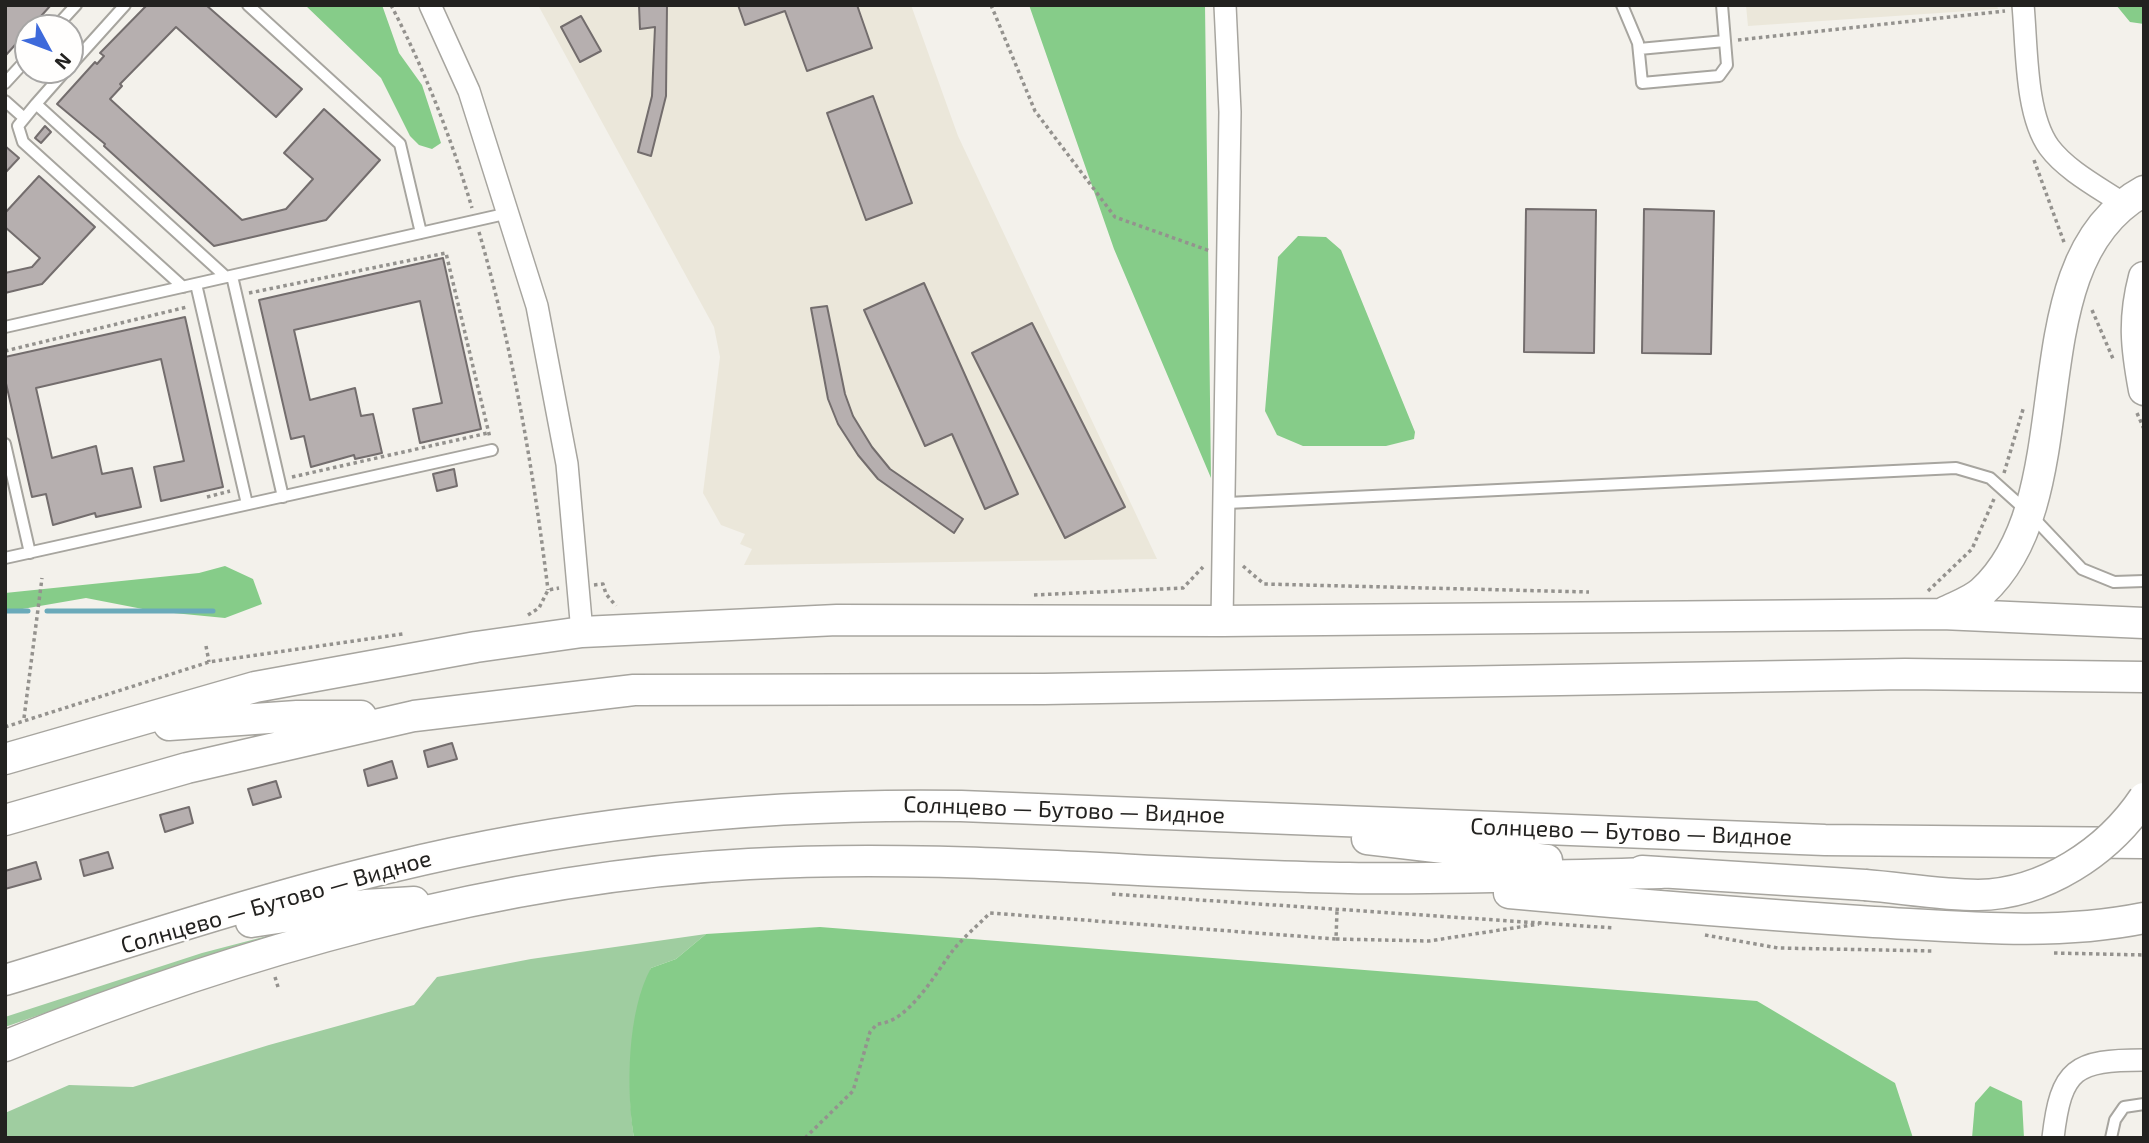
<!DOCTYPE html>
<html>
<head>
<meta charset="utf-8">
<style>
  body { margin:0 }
  #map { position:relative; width:2149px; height:1143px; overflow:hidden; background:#f3f1eb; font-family:"Exo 2",sans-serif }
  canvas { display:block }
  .frame { position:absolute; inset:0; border:7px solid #232220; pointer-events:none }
  .north { position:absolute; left:14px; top:14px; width:70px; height:70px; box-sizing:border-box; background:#fffefd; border:2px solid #a7a6a5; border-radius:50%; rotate:131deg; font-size:19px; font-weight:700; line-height:28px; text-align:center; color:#232220 }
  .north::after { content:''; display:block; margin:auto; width:24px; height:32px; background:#3e6adb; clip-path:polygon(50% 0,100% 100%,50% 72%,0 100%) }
</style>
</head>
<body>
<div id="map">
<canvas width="2149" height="1143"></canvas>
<div class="frame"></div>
<div class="north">N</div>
</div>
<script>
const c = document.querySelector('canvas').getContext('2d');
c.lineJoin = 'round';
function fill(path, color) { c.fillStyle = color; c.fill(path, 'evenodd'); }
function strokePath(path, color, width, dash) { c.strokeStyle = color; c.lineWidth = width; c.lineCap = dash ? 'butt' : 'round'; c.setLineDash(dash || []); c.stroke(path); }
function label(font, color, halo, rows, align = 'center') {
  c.font = font + ' "Exo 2",sans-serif'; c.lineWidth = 5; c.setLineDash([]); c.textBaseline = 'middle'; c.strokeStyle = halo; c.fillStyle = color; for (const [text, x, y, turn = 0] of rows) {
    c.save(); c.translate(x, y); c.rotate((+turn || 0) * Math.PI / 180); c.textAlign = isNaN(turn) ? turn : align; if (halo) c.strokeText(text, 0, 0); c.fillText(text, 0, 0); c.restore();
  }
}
fill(new Path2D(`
  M538,5H911L958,136L1157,559L744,565L752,549L740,544L745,534L721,525L703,493L720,357L714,327Z
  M1746,5H1997L1998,9L1748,26Z`), '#ebe7da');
fill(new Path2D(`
  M336,918L151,976L5,1027V1017L202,953Z
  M706,934L676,959L651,968C635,1024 625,1079 634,1138H5V1113L69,1085L133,1087L269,1045L414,1005L437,977L531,959Z`), '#9fcda0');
fill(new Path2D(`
  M305,5H382L399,53L422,85L441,143L432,149L419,145L410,136L381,78Z
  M1029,5H1205L1211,478L1114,249Z
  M2116,5H2144V24L2130,22Z
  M1298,236L1326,237L1341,250L1415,432L1414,439L1386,446H1303L1277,435L1265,411L1278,257Z
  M225,566L253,579L262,604L225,618L153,611L86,598L5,612V593L199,573Z
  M820,927L1757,1001L1895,1083L1913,1138H634C626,1090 627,1011 651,968L676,959L706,934Z
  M1990,1086L2022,1101L2024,1138H1972L1975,1103Z`), '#86cc89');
strokePath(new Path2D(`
  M5,611H28
  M47,611H213`), '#6aaaba', 5);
const building = new Path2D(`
  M5,5H51L6,55L5,54Z
  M147,5H206L302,89L276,117L176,27L120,84L122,86L110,99L242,220L286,209L313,179L284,153L324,109L380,160L326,220L214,246L104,146L105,144L57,104L95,62L97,64L104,56L100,53Z
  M639,5H667L666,96L651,156L638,152L652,96L655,27L640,29Z
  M738,5H857L872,48L807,71L785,11L745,25Z
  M581,16L601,51L580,62L561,27Z
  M873,96L912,203L866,220L827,113Z
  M45,126L51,132L41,143L35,138Z
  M5,146L19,158L5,173Z
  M39,176L95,227L42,284L5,293V273L32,267L40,258L5,227V213Z
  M1526,209L1596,210L1594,353L1524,352Z
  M1644,209L1714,211L1711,354L1642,353Z
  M443,258L481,429L420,443L413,409L442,403L420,301L294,330L310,400L355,388L361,416L373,414L382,453L355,459L354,455L311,467L304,436L291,439L259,300Z
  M924,283L1018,494L985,509L952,434L925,446L864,310Z
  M827,306L845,394L853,416L872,447L890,469L963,519L954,533L878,479L858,455L838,424L828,399L811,308Z
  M185,317L223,487L161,501L154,467L184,461L161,359L36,388L52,458L96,446L102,474L132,468L141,507L96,517L95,513L53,525L46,494L32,497L5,379V357Z
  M1032,323L1125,507L1065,538L972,353Z
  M454,469L457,486L437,491L433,474Z
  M452,743L457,759L428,767L424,751Z
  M392,761L397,778L368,786L364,770Z
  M276,781L281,797L253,805L248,789Z
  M189,807L193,823L165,832L160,815Z
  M108,852L113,868L84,876L80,860Z
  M36,862L41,879L5,889V871Z`);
fill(building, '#b6afaf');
strokePath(building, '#736d6d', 2);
const service = new Path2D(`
  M248,5L400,144L421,233
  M1622,5L1638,43L1642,83L1719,76L1727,65L1722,5
  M55,28L76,5
  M1639,49L1725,41
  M70,66L125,5
  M66,70L36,104L226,277
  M5,83L28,58
  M5,101L23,117
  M36,104L18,126L23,142L183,287
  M232,276L283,497
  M196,284L247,504
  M5,327L509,213
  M5,444L30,553
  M1227,503L1956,468L1990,478L2029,513L2082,569L2114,582L2144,581
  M5,558L492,450
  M2111,1138L2115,1120L2124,1107L2144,1104`);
const minor = new Path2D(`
  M430,5L469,91L537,306L567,464L582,632
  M2023,5C2027,46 2025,114 2049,147C2066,170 2098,187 2122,203
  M1222,621L1230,112L1225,5
  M2053,1138C2061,1068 2075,1060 2144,1060`);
const secondary = new Path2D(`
  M2144,277C2133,319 2136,347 2144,390
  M1945,612C1957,606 1972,601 1982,592C2088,495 2011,263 2144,191
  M169,725L297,716H361
  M5,759L255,687L476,647L582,632L837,620L1222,621L1942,614L2144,623
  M5,820L187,768L414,716L634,690L1044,689L1905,674L2144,677
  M1367,839L1547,860
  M1642,871L1865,885
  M1509,893C1631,904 1752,914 1874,922C1964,927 2055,936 2144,918
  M251,922L365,905L414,902
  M5,980C134,941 262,898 392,867C579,821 769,803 961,806L1825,840L2144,843
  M5,1046C237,952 498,877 749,864C949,853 1149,875 1349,878C1453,880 1557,875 1661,873`);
strokePath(service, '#a7a59f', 14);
strokePath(minor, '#a7a59f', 24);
strokePath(secondary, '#a7a59f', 33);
strokePath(new Path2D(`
  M391,5C425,71 451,137 472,208
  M991,5L1035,111L1115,217L1210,251
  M1738,40L2005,11
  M2034,160L2065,245
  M479,232C513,350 533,468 548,590
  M249,293L446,253L490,438
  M2092,310L2114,361
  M5,351L187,307
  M2137,413L2144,429
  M2004,473L2024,406
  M292,477L488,433
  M207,497L230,491
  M1243,566L1264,584L1589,592
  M594,585L603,584L606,594L616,606
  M1928,591L1972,549L1994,499
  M1034,595L1183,588L1203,567
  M528,615L539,608L548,590L559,588
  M206,646L209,662
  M24,718L42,578
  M5,727L209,662L403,634
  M1112,894L1614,928
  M1705,935L1778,948L1934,951
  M1336,939L1429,941L1539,924
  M2054,953L2144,955
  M275,977L278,987
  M805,1138L853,1091L870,1032L877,1024C909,1023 936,972 954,949C965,936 978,925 990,913L1336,939L1337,911`), '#94928e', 3.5, [3.5, 3.5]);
strokePath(service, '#fff', 10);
strokePath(minor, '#fff', 21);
strokePath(secondary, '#fff', 30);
const secondaryBridge = new Path2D(`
  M1865,885C1902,888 1941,895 1978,895C2044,894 2108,852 2144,798`);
strokePath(secondaryBridge, '#a7a59f', 33, []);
strokePath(secondaryBridge, '#fff', 30);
label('23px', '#232220', '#fffefd', [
  ["Солнцево — Бутово — Видное",1064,810,2],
  ["Солнцево — Бутово — Видное",1631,832,2],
  ["Солнцево — Бутово — Видное",276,902,-16]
]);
</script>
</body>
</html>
